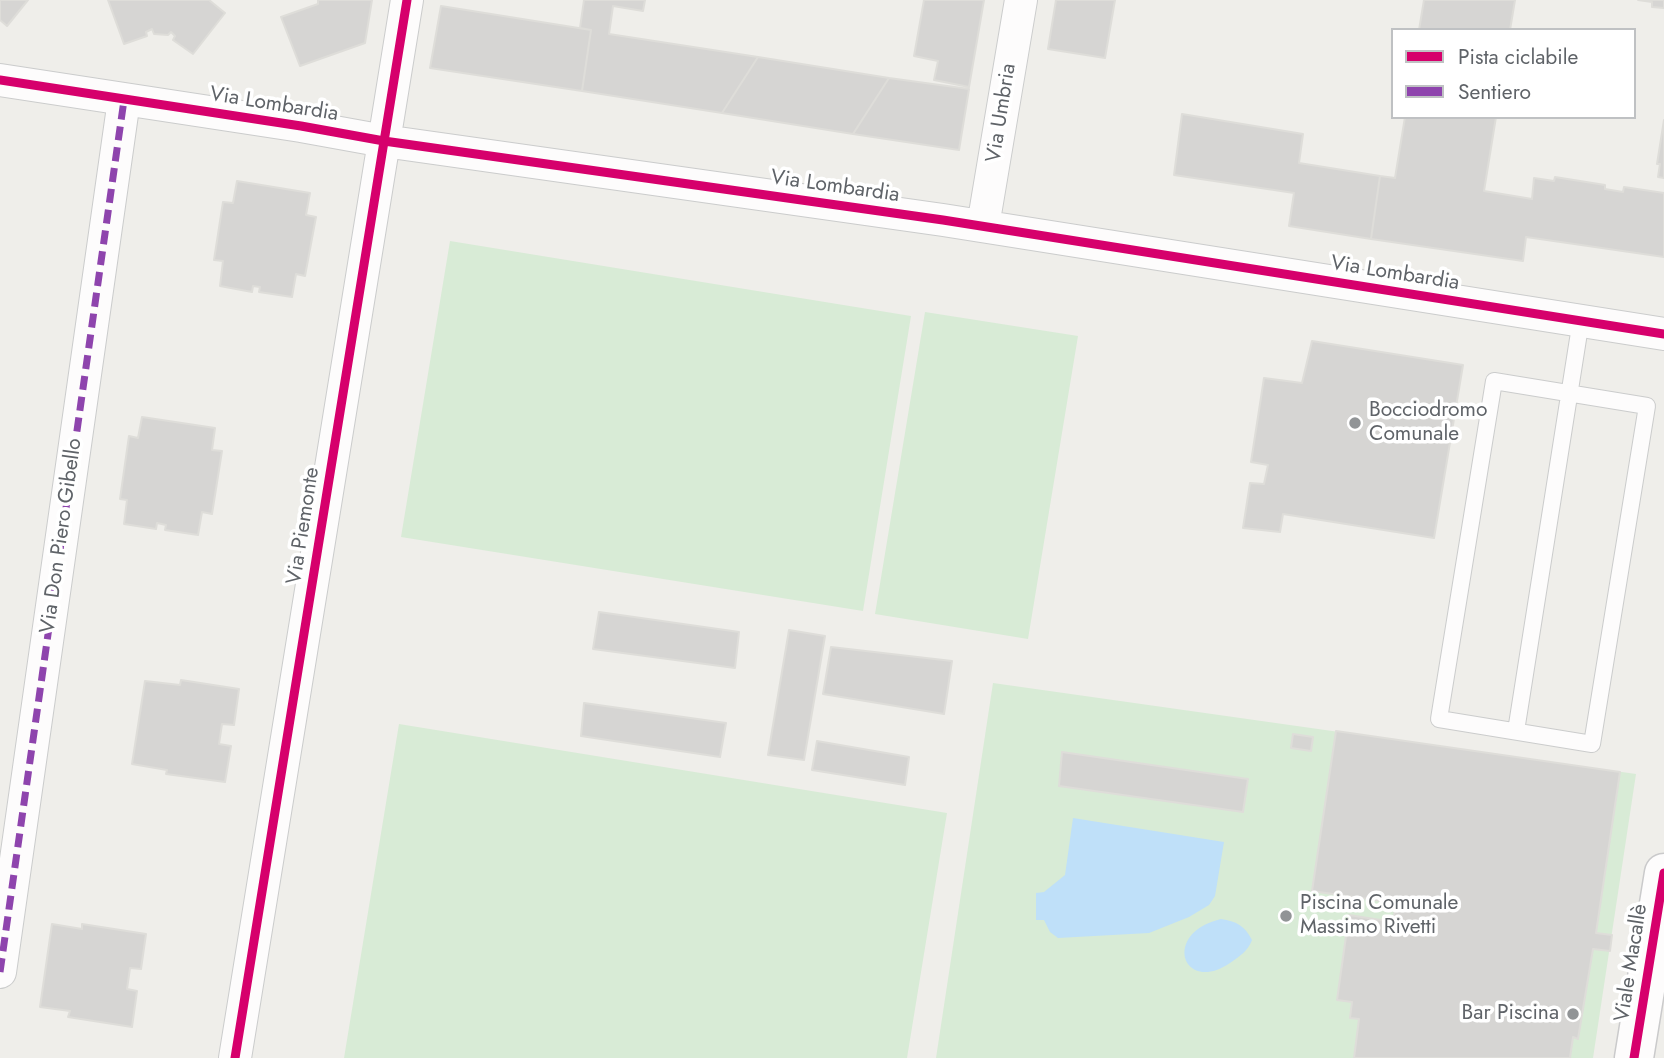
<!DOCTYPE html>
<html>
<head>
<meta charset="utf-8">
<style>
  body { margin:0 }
  #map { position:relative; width:1664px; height:1058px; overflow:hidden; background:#efeeea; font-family:Jost,sans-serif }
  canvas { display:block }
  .legend { position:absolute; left:1391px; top:28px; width:245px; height:91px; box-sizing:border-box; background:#fff; border:2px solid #bfc1c3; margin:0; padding:9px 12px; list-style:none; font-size:21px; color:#5f6368 }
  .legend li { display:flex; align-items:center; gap:14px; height:35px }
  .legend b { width:35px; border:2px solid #bfc1c3 }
</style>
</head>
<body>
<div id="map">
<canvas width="1664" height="1058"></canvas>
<ul class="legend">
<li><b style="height:9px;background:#d6006c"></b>Pista ciclabile</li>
<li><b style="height:9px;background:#8e44ad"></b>Sentiero</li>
</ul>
</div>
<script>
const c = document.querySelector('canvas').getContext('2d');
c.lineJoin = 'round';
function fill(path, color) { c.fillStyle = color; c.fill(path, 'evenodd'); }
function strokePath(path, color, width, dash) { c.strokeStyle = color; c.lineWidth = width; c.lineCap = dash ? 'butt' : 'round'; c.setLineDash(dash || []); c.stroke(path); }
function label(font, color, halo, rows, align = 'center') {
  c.font = font + ' Jost,sans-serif'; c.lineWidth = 7; c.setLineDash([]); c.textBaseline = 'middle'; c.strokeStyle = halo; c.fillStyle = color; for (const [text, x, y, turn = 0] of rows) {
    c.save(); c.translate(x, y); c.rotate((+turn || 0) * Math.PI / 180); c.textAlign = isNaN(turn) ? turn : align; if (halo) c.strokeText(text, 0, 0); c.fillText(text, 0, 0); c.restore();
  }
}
fill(new Path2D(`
  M450,241L911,316L863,611L401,537Z
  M925,312L1078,336L1028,639L875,614Z
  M993,683L1636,774L1593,1058H936Z
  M399,724L947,813L907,1058H344Z`), '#d8ebd6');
fill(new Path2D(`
  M1073,818L1224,842L1215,896L1209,905L1189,917L1149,933L1058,938L1050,932L1044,920H1036V893L1044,892L1065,875Z
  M1221,919C1236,921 1245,926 1252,940C1248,951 1240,956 1230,963C1183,995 1161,933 1221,919Z`), '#bfe0f9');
const building = new Path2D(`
  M0,0H28L7,26L0,20Z
  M108,0H209L225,13L193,54L173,40L175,36L171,32L168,35L154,34L152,29L146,32L147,36L124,44Z
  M318,0H372L365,43L300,66L281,17L318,4Z
  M584,0H645L643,11L613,6L609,34L758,57L722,113L582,91L591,30L580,28Z
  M924,0H984L969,87L934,80L938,61L914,56Z
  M1056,0H1115L1105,58L1048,49Z
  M1424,0H1515L1510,30H1419Z
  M1638,0H1664V8L1652,7V2Z
  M441,6L591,30L582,91L430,68Z
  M758,57L889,78L853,134L722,113Z
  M889,78L969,89L959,150L853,134Z
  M1182,114L1303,134L1299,163L1380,176L1371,239L1289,226L1294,193L1174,175Z
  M1405,117H1496L1484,191L1532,199L1534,178L1554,181L1555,177L1605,185V189L1623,192L1624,187L1664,193V257L1526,237L1523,261L1371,239L1380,176L1395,178Z
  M1664,120V178L1658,177L1660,164H1657Z
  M237,181L310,193L306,215L316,217L305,276L296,274L292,297L259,292L260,287L253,286L252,292L220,286L223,261L214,260L223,202L233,203Z
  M1312,341L1463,365L1434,538L1283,514L1280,532L1243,528L1250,483L1264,484L1268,465L1251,462L1264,378L1302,383Z
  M142,417L215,428L212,450L222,451L212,514L202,512L198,535L165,530L166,525L157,523L156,529L124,524L127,500L120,499L129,436L138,438Z
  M599,612L739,632L735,668L593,649Z
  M789,630L825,636L804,760L768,755Z
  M831,647L952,661L944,714L823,694Z
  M181,680L239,689L234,725L222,724L219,744L231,746L225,782L166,774L167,770L132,764L145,681L180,685Z
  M584,703L726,723L720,757L581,736Z
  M1336,731L1620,772L1596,933L1612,935L1610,951L1593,949L1578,1039L1573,1037L1570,1058H1354L1359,1019L1350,1018L1352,1002L1337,1000L1349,915L1393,922L1396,903L1312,891Z
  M1293,734L1313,737L1311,751L1291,748Z
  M817,741L909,757L905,785L812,770Z
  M1062,752L1248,779L1243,812L1059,786Z
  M52,924L82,929V924L146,934L141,969L130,968L127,989L137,991L132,1027L68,1017L70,1011L40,1007Z`);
fill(building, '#d6d5d3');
strokePath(building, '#deddd9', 2);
const lane = new Path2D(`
  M1494,381L1647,406L1592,744L1439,719Z
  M1516,731L1581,320`);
const street = new Path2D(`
  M0,80L301,126L384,141L943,220L1664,334
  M983,226L1021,0
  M0,972L124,100
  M235,1058L407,0`);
const secondary = new Path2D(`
  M1634,1058L1664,873`);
strokePath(lane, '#cbcccc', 18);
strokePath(street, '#cbcccc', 34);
strokePath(secondary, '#cacacb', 41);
strokePath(lane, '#fdfcfc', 16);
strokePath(street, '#fdfcfc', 32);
strokePath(secondary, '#fdfcfc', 38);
strokePath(new Path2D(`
  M0,972L124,100`), '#8e44ad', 7, [14, 7]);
strokePath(new Path2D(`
  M0,80L301,126L384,141L943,220L1664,334
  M235,1058L407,0
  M1634,1058L1664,873`), '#d6006c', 9);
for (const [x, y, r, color] of [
  [1355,423,7,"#919496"],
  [1286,916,7,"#919496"],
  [1573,1014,7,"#919496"]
]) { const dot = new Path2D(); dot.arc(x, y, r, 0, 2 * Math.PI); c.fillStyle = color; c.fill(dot); strokePath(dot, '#fff', 2.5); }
label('21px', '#5f6368', '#fff', [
  ["Via Lombardia",274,105,9],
  ["Via Umbria",1002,113,-81],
  ["Via Lombardia",835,187,8],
  ["Via Lombardia",1395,274,9],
  ["Via Piemonte",304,526,-81],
  ["Via Don Piero Gibello",62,536,-82],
  ["Viale Macallè",1632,963,-81]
]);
label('21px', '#5f6368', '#fff', [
  ["Bocciodromo",1369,411],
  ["Comunale",1369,435],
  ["Piscina Comunale",1300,904],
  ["Massimo Rivetti",1300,928],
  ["Bar Piscina",1559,1014,"right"]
], 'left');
</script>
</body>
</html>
